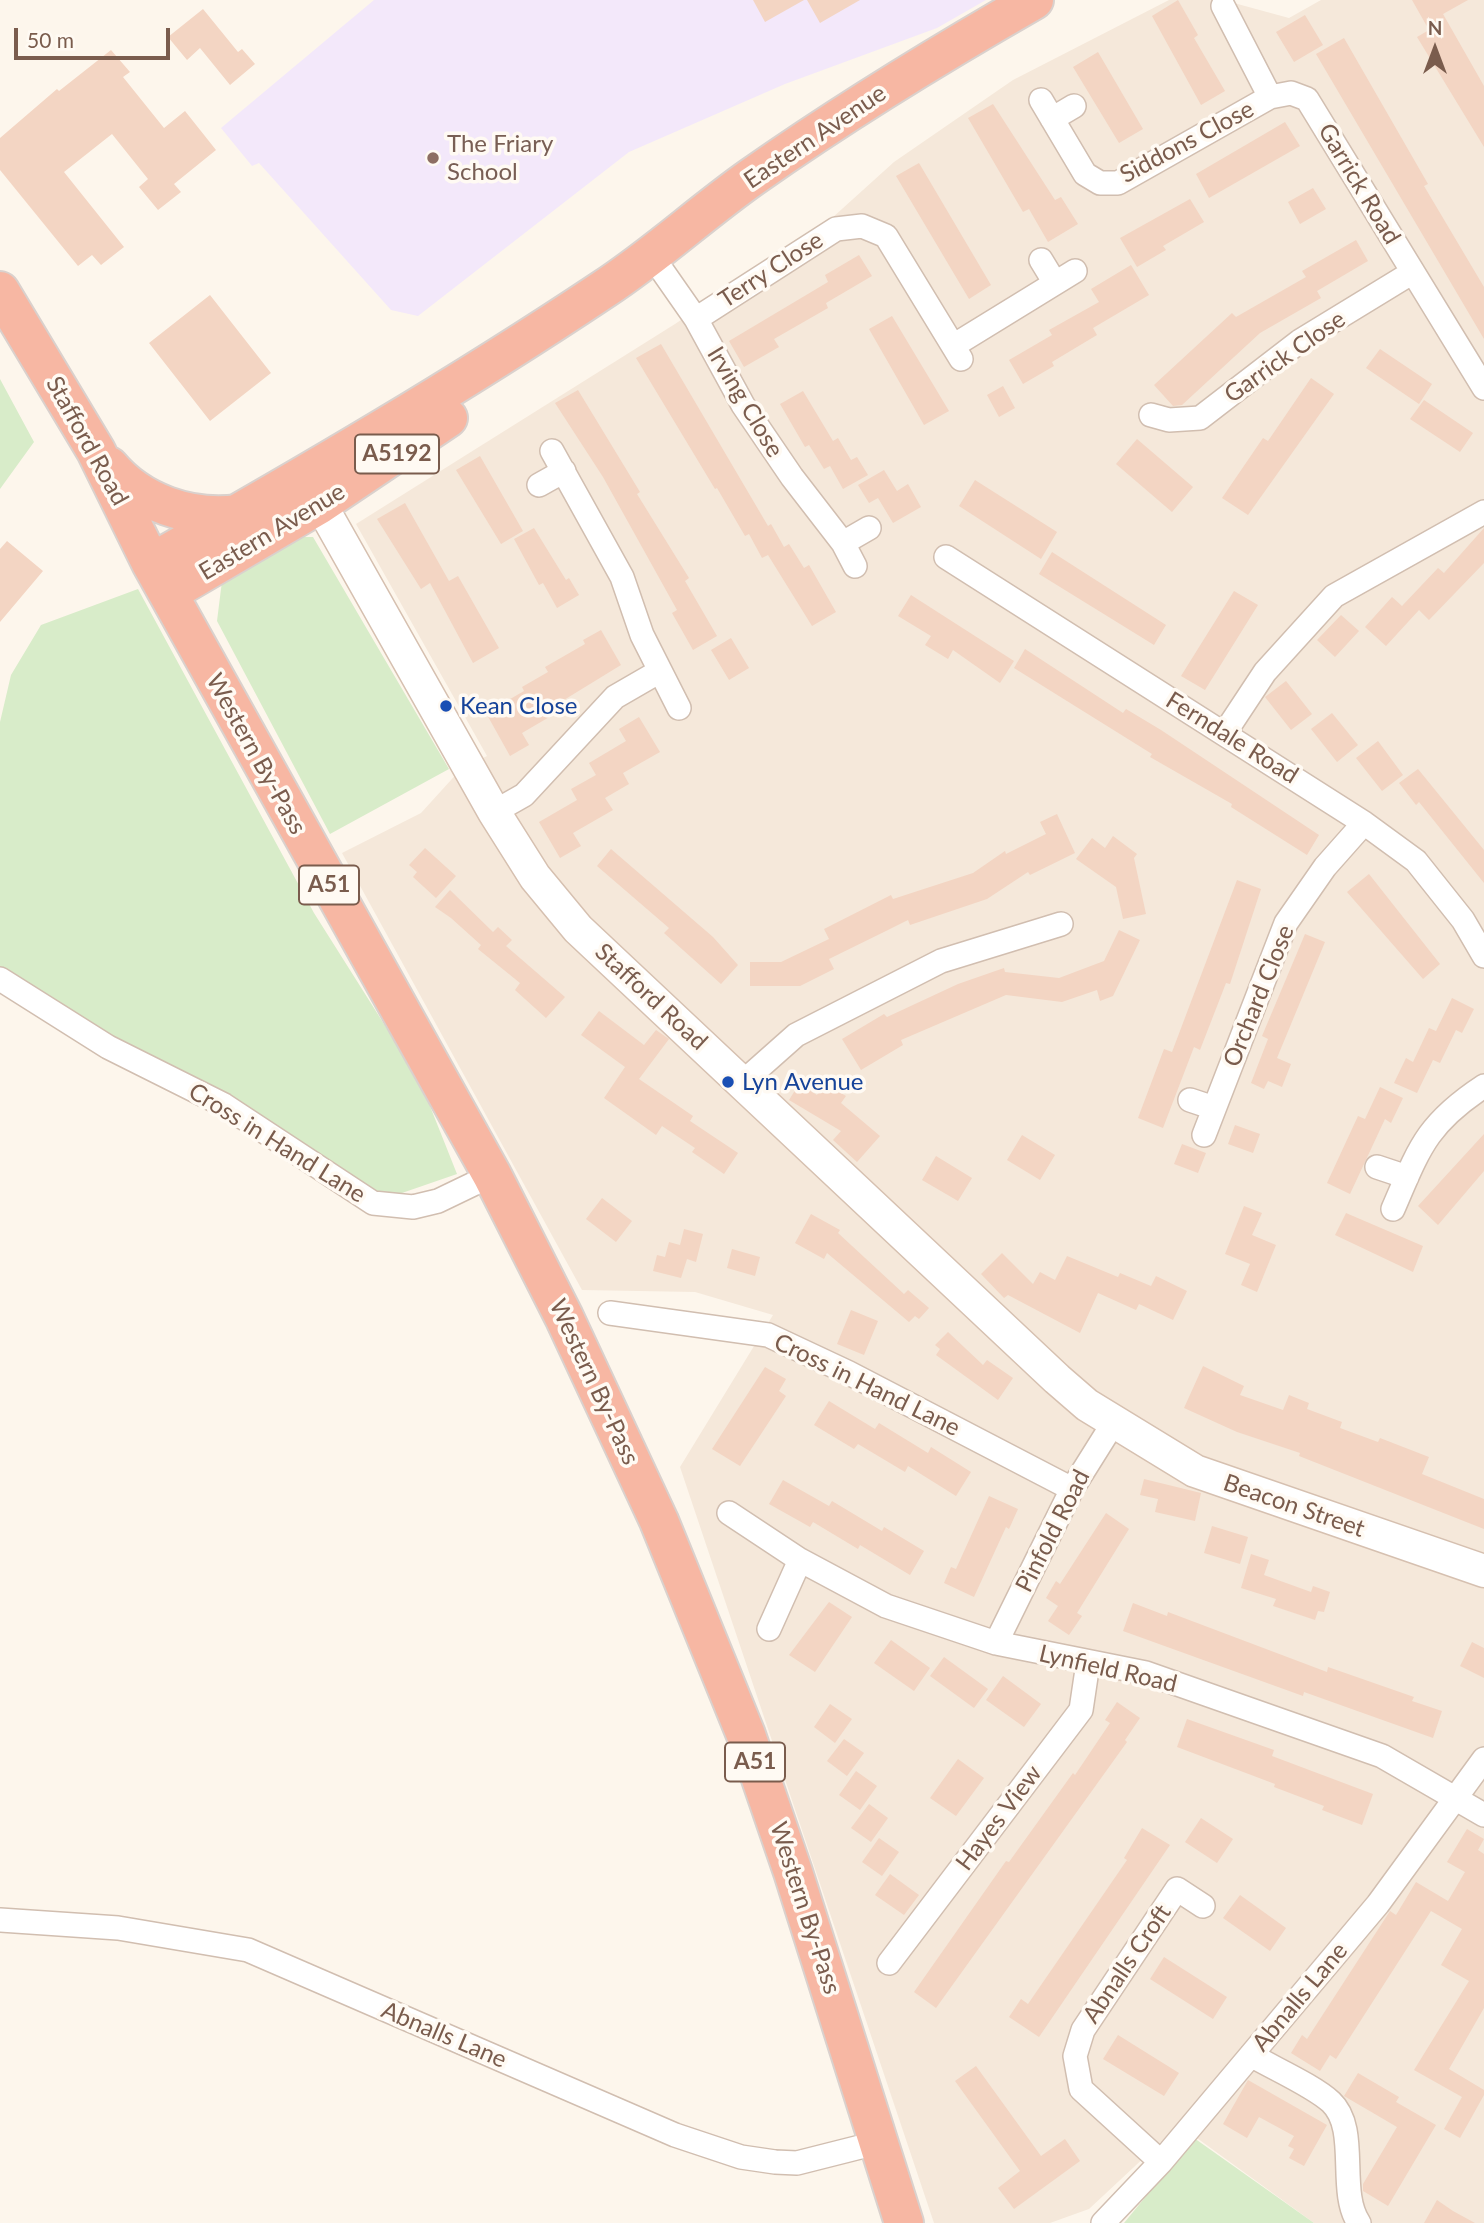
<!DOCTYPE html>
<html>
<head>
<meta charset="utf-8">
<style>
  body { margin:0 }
  #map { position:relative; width:1484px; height:2223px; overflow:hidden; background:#fdf6ec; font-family:Lato,sans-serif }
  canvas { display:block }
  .north { position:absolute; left:1400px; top:14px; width:70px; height:70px; -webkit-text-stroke:5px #fffaf3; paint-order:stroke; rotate:0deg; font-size:19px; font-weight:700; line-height:28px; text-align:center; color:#7a5c4d }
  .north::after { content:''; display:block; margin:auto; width:24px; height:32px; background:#7a5c4d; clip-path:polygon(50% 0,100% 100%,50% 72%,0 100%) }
  .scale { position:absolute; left:14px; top:28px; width:156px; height:32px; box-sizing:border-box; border:4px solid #7a5c4d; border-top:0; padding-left:9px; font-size:21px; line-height:24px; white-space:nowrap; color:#7a5c4d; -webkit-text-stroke:5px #fffaf3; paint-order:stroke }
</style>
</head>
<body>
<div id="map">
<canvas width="1484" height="2223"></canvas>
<div class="north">N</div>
<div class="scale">50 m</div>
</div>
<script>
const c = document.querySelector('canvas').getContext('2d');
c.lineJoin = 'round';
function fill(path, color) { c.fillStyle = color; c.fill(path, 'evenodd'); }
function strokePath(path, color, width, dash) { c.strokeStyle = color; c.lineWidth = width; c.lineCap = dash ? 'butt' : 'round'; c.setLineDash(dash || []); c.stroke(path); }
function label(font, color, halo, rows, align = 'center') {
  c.font = font + ' Lato,sans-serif'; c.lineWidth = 7; c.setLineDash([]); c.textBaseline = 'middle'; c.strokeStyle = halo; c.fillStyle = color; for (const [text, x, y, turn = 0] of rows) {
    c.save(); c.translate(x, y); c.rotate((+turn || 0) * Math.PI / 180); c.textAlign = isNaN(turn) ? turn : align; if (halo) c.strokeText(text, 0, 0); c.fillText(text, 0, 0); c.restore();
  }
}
fill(new Path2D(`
  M1169,0H1223L1289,18L1321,0H1484V2223H1314L1179,2125L1089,2209L1050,2223H934L680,1467L773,1315L695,1292L582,1290L342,853L421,813L461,769L487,756L356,524L675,324L832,218L894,162L1013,80Z`), '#f5e8da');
fill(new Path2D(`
  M374,0H986L937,28L785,84L629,152L418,316L391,310L259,163L252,166L221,128Z`), '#f3e8fa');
fill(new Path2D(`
  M0,379L34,442L0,489Z
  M288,537H313L449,769L330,834L217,621L222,581Z
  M138,589L314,913L420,1081L457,1174L373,1203L0,979V722L11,675L41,625Z
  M1194,2138L1314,2223H1124Z`), '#d8ecc9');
fill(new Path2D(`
  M753,0H804L765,22Z
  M807,0H860L820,23Z
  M1178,0L1198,35L1194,38L1225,91L1201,105L1152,16Z
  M1412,0H1468L1443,14L1484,86V147L1417,37L1429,30Z
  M203,9L238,52L242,49L255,64L230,85L200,48L187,60L168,37Z
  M1305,15L1323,45L1294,62L1276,32Z
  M1344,38L1428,184L1424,186L1484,287V339L1316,54Z
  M111,50L130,72L123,77L164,128L185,111L216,150L174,184L181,192L158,210L139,187L148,179L112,134L64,172L124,247L101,265L92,255L78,266L0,170V138L57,89L59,91Z
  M1098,52L1143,129L1119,143L1073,67Z
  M993,104L1055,200L1061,197L1078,224L1048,242L1029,209L1023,212L968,118Z
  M1285,122L1300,146L1209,198L1196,174Z
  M919,163L991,285L969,299L896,176Z
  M1313,188L1326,209L1300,224L1288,202Z
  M1190,199L1204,222L1163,246L1166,250L1137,267L1120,238Z
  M1356,240L1368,261L1317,291L1321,298L1260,333L1182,405L1173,406L1154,385L1232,313L1236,317L1306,277L1302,271Z
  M859,255L872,276L826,303L828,308L774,339L779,347L744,367L729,341L828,282L825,275Z
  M1131,265L1149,295L1093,328L1097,335L1052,362L1054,366L1023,384L1009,360L1052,335L1049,330L1099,302L1091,289Z
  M210,295L271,373L210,421L149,343Z
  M892,316L949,411L924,425L869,329Z
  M661,344L768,526L771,524L784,547L789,544L804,568L809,565L836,612L812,626L768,555L762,558L749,534L745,536L717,488L715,489L636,358Z
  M1380,349L1432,384L1419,404L1366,368Z
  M1311,378L1334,394L1248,515L1222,498L1263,438L1268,441Z
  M1003,386L1015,408L999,417L987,395Z
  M578,390L640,492L637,494L689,578L685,581L717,636L693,650L672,613L677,610L603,477L555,403Z
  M803,391L833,441L838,438L851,460L857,457L868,475L843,489L830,466L824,469L809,445L805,447L780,404Z
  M1424,400L1473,433L1460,452L1410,419Z
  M1137,439L1193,487L1172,512L1116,464Z
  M480,456L523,531L501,544L456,470Z
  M884,470L897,491L908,484L921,507L893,523L878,498L869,503L858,485Z
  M975,480L1057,532L1041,559L959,506Z
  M405,503L449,581L458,576L499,648L473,663L430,583L421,589L377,519Z
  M534,528L566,580L569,578L579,595L557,608L543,583L539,585L514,539Z
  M1484,528V563L1429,620L1419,610L1386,646L1365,627L1392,597L1402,606L1438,568L1444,573Z
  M7,541L43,571L0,622V549Z
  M1052,552L1166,625L1154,645L1039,574Z
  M1234,591L1258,605L1205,690L1181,676Z
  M911,595L1014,661L1000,683L953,650L948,659L925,645L931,636L898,616Z
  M1341,615L1359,631L1335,657L1317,640Z
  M601,630L621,665L559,703L563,709L522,733L529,745L510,756L486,713L524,691L522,687L548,672L545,667L585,644L583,640Z
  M731,638L749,668L729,680L711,650Z
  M1025,649L1123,713L1126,709L1161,730L1319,835L1307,855L1231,807L1232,804L1150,757L1152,754L1014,668Z
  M1286,681L1312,714L1291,730L1265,697Z
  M1332,713L1358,745L1337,762L1311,729Z
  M639,717L660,752L623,773L629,784L605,798L613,810L573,833L581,846L560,858L539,822L577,800L571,789L596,775L589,763L626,741L619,729Z
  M1378,741L1403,775L1382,791L1356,758Z
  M1418,769L1484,850V883L1419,802L1416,805L1399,783Z
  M1057,814L1075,853L1030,875L1028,872L987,899L910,925L908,920L888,930L829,959L834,969L800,986H750V962H781L829,939L824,929L891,895L893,899L973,873L1005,851L1006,854L1046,834L1040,822Z
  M1113,836L1137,854L1134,858L1146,914L1123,919L1116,887L1076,859L1092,838L1105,848Z
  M425,848L456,876L436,898L413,877L417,872L409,865Z
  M611,849L713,937L738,965L721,984L664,933L669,928L597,866Z
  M1369,874L1440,964L1423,979L1347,892Z
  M1237,880L1261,889L1230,984L1226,983L1200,1050L1194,1047L1163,1128L1138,1118L1164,1049L1172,1052Z
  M450,890L493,932L498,927L512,940L506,946L565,997L546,1018L515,990L520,983L478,949L481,945L451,918L435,907Z
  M1119,930L1140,940L1113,996L1100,1001L1097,990L1062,1002L1006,995L901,1040L903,1045L861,1070L842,1039L884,1014L887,1017L958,984L1004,968L1005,972L1059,978L1104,961Z
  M1305,934L1325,942L1277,1058L1291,1064L1282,1087L1268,1081L1264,1089L1251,1083L1268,1039L1262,1036Z
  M1452,998L1474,1009L1462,1033L1456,1030L1440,1063L1433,1060L1417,1093L1394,1083L1406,1058L1413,1062L1429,1028L1436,1031Z
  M599,1011L644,1045L656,1030L669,1039L639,1079L693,1116L690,1121L738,1153L724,1174L692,1152L695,1148L662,1126L656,1135L604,1098L625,1067L581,1035Z
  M824,1083L846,1096L841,1103L880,1136L857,1162L833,1140L841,1131L789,1100L799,1084L817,1095Z
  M1380,1087L1403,1098L1391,1123L1385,1119L1350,1194L1327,1183L1358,1116L1365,1119Z
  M1235,1125L1260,1134L1253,1153L1228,1144Z
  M1484,1134V1171L1438,1225L1418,1206Z
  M1022,1135L1055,1155L1040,1180L1007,1160Z
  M1182,1144L1206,1153L1198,1173L1174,1164Z
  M936,1156L972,1178L958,1201L922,1180Z
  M602,1198L632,1221L616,1242L586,1219Z
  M1244,1206L1262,1213L1252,1235L1276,1245L1257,1292L1241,1285L1250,1264L1225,1254Z
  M1346,1213L1423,1246L1413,1272L1335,1235Z
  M811,1214L840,1230L838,1233L904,1294L908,1290L929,1308L919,1319L915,1316L909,1322L827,1253L824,1259L795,1243Z
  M684,1229L703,1234L696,1262L687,1259L681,1278L653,1271L657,1255L665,1257L669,1242L680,1245Z
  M732,1249L760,1257L755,1276L727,1268Z
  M1002,1253L1033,1284L1040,1272L1055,1280L1067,1256L1118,1277L1120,1273L1151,1286L1156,1276L1187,1291L1173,1320L1139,1304L1136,1310L1098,1293L1080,1333L1008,1295L1004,1298L981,1274Z
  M851,1310L878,1321L864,1355L837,1344Z
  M948,1332L983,1365L987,1360L1013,1378L998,1400L936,1355L940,1349L935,1345Z
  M1203,1366L1244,1386L1240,1395L1283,1410L1289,1395L1309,1403L1307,1409L1342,1422L1340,1428L1378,1442L1380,1438L1429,1457L1422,1474L1484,1499V1529L1299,1456L1300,1453L1237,1432L1184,1408Z
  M765,1367L786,1379L779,1391L786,1396L740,1466L712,1449Z
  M829,1401L875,1429L879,1423L928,1453L931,1447L971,1472L956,1496L908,1466L905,1472L858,1444L854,1449L814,1425Z
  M1144,1479L1201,1493L1195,1521L1155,1512L1158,1499L1140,1495Z
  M783,1480L829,1506L832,1501L882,1531L884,1527L924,1551L910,1575L860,1545L858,1549L813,1522L810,1527L769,1504Z
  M989,1496L1018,1509L1009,1529L1006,1527L974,1597L944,1583L951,1567L956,1569Z
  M1106,1513L1129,1529L1077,1613L1082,1616L1069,1635L1048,1621L1058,1606L1046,1598L1056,1581L1060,1584Z
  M1212,1526L1248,1537L1240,1564L1204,1553Z
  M1251,1554L1269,1560L1264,1575L1311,1592L1313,1586L1330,1592L1324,1612L1318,1611L1315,1620L1273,1606L1276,1599L1241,1588Z
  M829,1602L852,1617L815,1672L789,1655Z
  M1133,1603L1167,1616L1168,1612L1327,1672L1328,1667L1414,1697L1412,1701L1442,1711L1433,1738L1304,1692L1303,1696L1123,1631Z
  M891,1640L930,1668L914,1691L874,1663Z
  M1472,1642L1484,1648V1678L1460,1666Z
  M944,1657L988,1689L974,1708L930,1676Z
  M1003,1676L1041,1704L1024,1727L986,1700Z
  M1117,1702L1140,1718L1125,1740L1127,1742L936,2008L914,1992L1006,1861L1009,1862L1073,1773L1075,1775L1110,1723L1105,1720Z
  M830,1704L852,1719L835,1743L814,1727Z
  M1187,1719L1274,1750L1272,1756L1373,1794L1362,1825L1322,1810L1324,1806L1274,1787L1275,1784L1177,1747Z
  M844,1739L864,1753L847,1776L827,1761Z
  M958,1759L984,1778L956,1816L930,1798Z
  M856,1771L877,1786L860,1810L839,1795Z
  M869,1804L888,1818L871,1842L851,1828Z
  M1201,1818L1233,1839L1217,1863L1185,1842Z
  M1142,1828L1170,1845L1039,2037L1009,2017L1021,1999L1028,2004L1127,1860L1124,1858Z
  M1467,1829L1484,1839L1478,1850L1484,1854V2008L1449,2069L1484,2090V2095L1460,2138L1444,2129L1462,2097L1414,2070L1469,1981L1441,1965L1462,1929L1431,1911L1336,2059L1330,2055L1320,2071L1291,2053L1302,2035L1307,2039L1390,1911L1396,1915L1416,1882L1448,1901L1465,1872L1447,1862Z
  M879,1838L899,1852L882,1876L862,1862Z
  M890,1874L919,1895L904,1915L875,1895Z
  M1240,1895L1286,1928L1270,1951L1223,1918Z
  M1164,1957L1227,1997L1213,2019L1150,1979Z
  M1118,2035L1179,2073L1164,2096L1103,2059Z
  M976,2066L1041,2156L1065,2139L1080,2161L1014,2209L998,2188L1020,2171L955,2081Z
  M1358,2073L1399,2097L1396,2102L1436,2125L1388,2206L1363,2191V2184L1397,2127L1344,2096Z
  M1248,2080L1327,2125L1304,2166L1289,2158L1294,2149L1288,2146L1294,2136L1259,2117L1247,2138L1223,2124Z
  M1437,2200L1453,2211L1475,2223H1424Z`), '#f3d5c3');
const street = new Path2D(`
  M1223,6L1270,97
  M1041,100L1085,174L1100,183H1118L1270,97L1291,93L1307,99L1484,388
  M1052,119L1074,106
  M652,256L696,319L743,405L792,477L843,543L855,566
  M1041,260L1055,283
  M696,319L836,229L862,226L886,236L961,359
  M953,346L1075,271
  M1151,415L1169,420L1200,418L1300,341L1413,272
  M552,451L622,577L642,635L679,708
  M539,485L564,471
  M843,543L869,528
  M946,557L1364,823L1416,861L1463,920L1484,956
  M1224,734L1265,672L1334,596L1484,512
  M494,812L524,795L615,697L660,671
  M0,979L108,1047L224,1105L373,1203L413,1207L438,1201L492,1175
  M743,1082L796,1035L941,961L1061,924
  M1190,1100L1214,1108
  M1204,1135L1286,923L1325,867L1364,823
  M1377,1167L1407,1177
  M1393,1209C1419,1149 1426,1124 1484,1086
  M610,1313L768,1335L849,1373L1072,1489
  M729,1513L800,1560L886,1606L996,1643L1146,1673L1382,1756L1484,1815
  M769,1629L800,1560
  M996,1643L1072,1489L1114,1422
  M0,1920L118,1928L248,1950L675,2135L741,2157L775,2162L797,2163L880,2142
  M889,1963L1081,1710L1088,1663
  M1251,2055C1273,2068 1314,2086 1331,2102C1360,2129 1337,2191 1359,2223
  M1161,2162L1081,2089L1075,2056L1083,2030L1177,1889L1203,1906
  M1103,2223L1161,2162L1378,1904L1484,1759`);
const secondary = new Path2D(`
  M309,484L494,812L535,877L578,929L1057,1379L1087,1405L1195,1471L1484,1571`);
const highway = new Path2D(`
  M0,291L96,451L151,563L492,1175L564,1317L659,1521L746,1735L793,1872L904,2223
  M109,466C140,503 190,520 238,514
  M151,563C305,476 457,387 604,289C656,255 701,213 752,177C843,113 938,55 1034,0
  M168,593L320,504L448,418`);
strokePath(street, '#d1beb0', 26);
strokePath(secondary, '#d6c0b0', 35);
strokePath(highway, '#dad1cd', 42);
strokePath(street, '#fff', 23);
strokePath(secondary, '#fff', 32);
strokePath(highway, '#f7b7a3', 38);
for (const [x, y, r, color] of [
  [433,158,7,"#8d6e63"],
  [446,706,7,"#1a4fb4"],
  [728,1082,7,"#1a4fb4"]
]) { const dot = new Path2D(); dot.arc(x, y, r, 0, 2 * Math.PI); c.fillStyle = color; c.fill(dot); strokePath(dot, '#fffaf3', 2.5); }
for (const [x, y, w] of [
  [397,454,84],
  [329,885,60],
  [755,1762,60]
]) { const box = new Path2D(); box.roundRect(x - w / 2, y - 19.5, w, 39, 5); c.fillStyle = '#fffaf3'; c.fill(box); strokePath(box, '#7a5c4d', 2); }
label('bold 23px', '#7a5c4d', null, [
  ["A5192",397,454],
  ["A51",329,885],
  ["A51",755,1762]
]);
label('24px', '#7a5c4d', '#fffaf3', [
  ["Eastern Avenue",815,137,-34],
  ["Siddons Close",1187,142,-28],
  ["Garrick Road",1359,184,59],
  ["Terry Close",771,270,-33],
  ["Garrick Close",1285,357,-35],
  ["Irving Close",745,402,59],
  ["Stafford Road",87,441,61],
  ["Eastern Avenue",272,532,-31],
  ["Ferndale Road",1232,738,32],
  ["Western By-Pass",256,754,61],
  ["Orchard Close",1259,996,-68],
  ["Stafford Road",651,997,43],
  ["Cross in Hand Lane",277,1143,32],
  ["Western By-Pass",594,1382,65],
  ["Cross in Hand Lane",867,1385,26],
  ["Beacon Street",1294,1506,19],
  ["Pinfold Road",1053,1531,-63],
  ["Lynfield Road",1108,1669,13],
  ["Hayes View",999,1818,-53],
  ["Western By-Pass",805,1908,72],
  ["Abnalls Croft",1127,1964,-56],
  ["Abnalls Lane",1300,1997,-50],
  ["Abnalls Lane",444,2035,23]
]);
label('24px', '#785e54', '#fffaf3', [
  ["The Friary",447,144],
  ["School",447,172]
], 'left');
label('24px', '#164399', '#fffaf3', [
  ["Kean Close",460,706],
  ["Lyn Avenue",742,1082]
], 'left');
</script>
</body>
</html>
